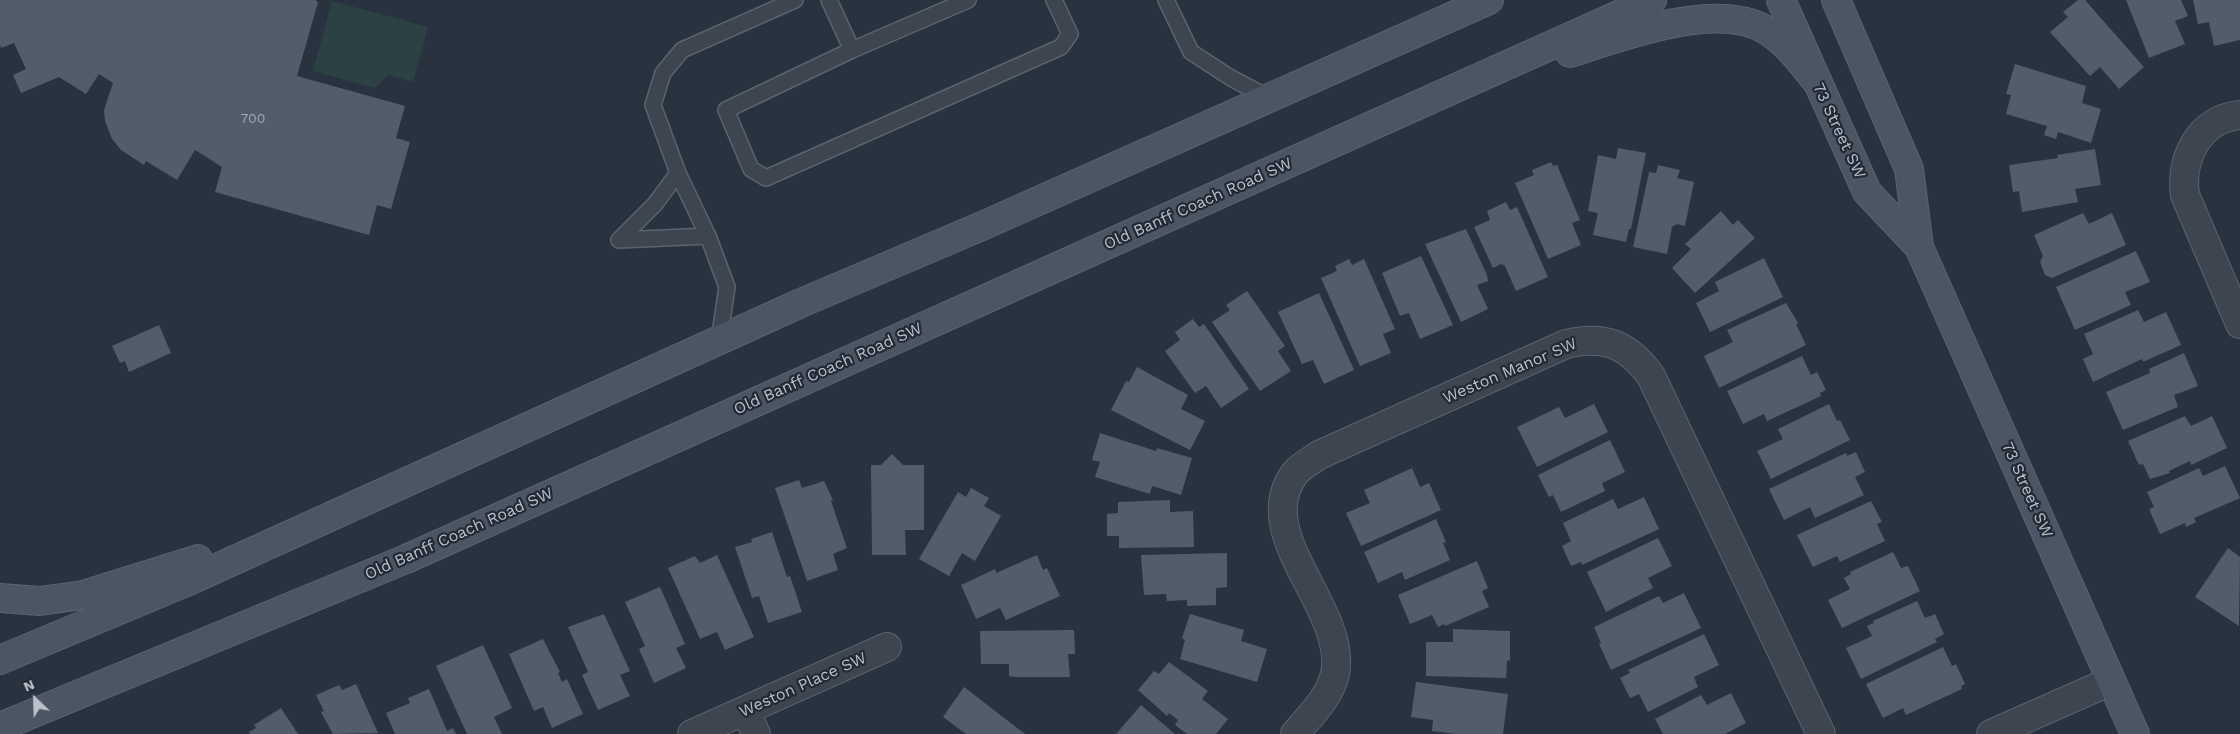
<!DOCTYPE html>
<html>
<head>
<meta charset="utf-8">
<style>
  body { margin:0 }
  #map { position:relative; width:2240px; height:734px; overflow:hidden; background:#293340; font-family:"Work Sans",sans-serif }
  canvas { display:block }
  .north { position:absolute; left:10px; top:674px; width:50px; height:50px; -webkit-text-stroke:4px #222a35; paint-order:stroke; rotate:336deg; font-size:14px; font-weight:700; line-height:20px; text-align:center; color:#bac1ca }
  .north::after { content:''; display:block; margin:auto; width:18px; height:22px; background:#bac1ca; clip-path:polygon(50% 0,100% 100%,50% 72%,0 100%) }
</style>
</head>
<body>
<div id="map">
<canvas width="2240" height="734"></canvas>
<div class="north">N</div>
</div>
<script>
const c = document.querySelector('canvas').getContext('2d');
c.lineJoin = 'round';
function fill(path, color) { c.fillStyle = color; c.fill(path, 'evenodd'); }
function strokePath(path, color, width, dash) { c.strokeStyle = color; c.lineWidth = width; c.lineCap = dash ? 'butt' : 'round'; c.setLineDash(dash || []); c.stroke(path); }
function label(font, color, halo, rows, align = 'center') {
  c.font = font + ' "Work Sans",sans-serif'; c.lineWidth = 4.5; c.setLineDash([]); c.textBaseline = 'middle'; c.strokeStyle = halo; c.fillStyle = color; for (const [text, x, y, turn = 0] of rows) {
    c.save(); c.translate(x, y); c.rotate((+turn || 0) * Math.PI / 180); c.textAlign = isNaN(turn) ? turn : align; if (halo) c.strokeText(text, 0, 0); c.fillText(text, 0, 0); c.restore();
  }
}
fill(new Path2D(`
  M332,1L428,27L413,82L388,75L375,88L313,71Z`), '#2c4142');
fill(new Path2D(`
  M0,0H315L318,2L297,76L405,106L396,138L410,142L391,209L377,205L369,235L215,192L222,167L195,150L177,180L146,161L144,165L121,150L112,139L105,121L104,110L113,83L99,74L86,94L59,77L21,93L13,75L26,69L14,43L1,48L0,45Z
  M2078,0H2085L2144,67L2119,89L2100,67L2090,76L2050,32L2068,17L2063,12Z
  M2126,0H2181L2188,16L2175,21L2185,44L2149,58Z
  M2193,0H2240V40L2214,46L2209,22L2198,24Z
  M2015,64L2086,86L2082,103L2101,109L2091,143L2058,132L2056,139L2044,135L2047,126L2006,114L2011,95L2006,94Z
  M1618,148L1646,153L1631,229H1629L1626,242L1593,235L1598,213L1588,211L1598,155L1616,159Z
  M2095,149L2101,185L2075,189L2078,202L2022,212L2019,191L2013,192L2009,165L2058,158L2057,155Z
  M1551,162L1553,166L1557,165L1580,220L1572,223L1581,245L1548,259L1515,183L1534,175L1532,170Z
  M1658,165L1680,170L1677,178L1694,182L1685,226L1677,224L1672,227L1667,254L1633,247L1649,172L1656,173Z
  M1506,202L1510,210L1517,207L1548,277L1516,291L1505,266L1501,264L1493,268L1474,227L1490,220L1487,211Z
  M1721,211L1733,225L1738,220L1755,238L1695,293L1672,268L1691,249L1685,244Z
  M2083,213L2089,224L2112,213L2126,245L2052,278L2045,275L2040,262L2043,256L2034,235Z
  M1466,229L1487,275L1488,281L1477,285L1488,309L1461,322L1425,244Z
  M2136,251L2150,282L2125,292L2131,305L2075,330L2056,287Z
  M1421,256L1453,325L1420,339L1409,313L1400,316L1382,273Z
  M1764,258L1783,297L1710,332L1696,303L1719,291L1715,282Z
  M1349,259L1352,265L1364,259L1395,329L1383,334L1391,353L1360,366L1321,278L1337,271L1335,266Z
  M1247,291L1285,346L1278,351L1291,371L1260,391L1212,322L1230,310L1226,305Z
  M1319,293L1354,370L1324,384L1313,360L1302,364L1278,312Z
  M1786,303L1798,323L1796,324L1806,345L1719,388L1704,356L1733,342L1727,330Z
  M2138,310L2144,322L2166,312L2181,345L2143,362L2142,359L2093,382L2083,359L2093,354L2084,334Z
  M1193,319L1199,327L1204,324L1249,389L1221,408L1206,386L1195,393L1165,351L1180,340L1175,332Z
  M159,325L171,353L129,372L125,361L120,363L112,346Z
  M2184,353L2198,386L2174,395L2178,407L2123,430L2106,392L2150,373L2149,369Z
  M1802,356L1811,375L1817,372L1826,390L1820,393L1821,396L1767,421L1764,414L1743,424L1727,391Z
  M1137,367L1188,395L1181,409L1205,421L1190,450L1111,410L1126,381L1129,382Z
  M1594,404L1608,432L1537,467L1517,427L1559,407L1565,418Z
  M1829,404L1837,421L1840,420L1850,440L1771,479L1757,451L1783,439L1778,429Z
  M2185,416L2191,426L2212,416L2227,448L2191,465L2190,461L2169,471L2170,473L2150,479L2143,464L2139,465L2128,441Z
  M1100,433L1156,451L1157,448L1192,458L1181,495L1152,486L1150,494L1095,477L1100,462L1092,460Z
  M1610,440L1625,472L1602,483L1605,491L1561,512L1553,495L1549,497L1538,475Z
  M1856,452L1865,472L1855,477L1864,495L1815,518L1810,507L1784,520L1769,489L1846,453L1847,456Z
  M892,454L903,465H924V530H905L906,555H872L871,465H881Z
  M2225,466L2240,498L2194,518L2196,522L2186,527L2185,523L2160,534L2149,509L2154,507L2147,492L2199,468L2203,476Z
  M1412,468L1420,487L1429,483L1441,510L1361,546L1346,513L1370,503L1364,490Z
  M799,480L802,488L824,481L833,500L831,501L847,548L833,554L838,570L807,581L775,488Z
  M971,488L989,498L984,506L1001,516L975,561L962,553L949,576L919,559L958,492L966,497Z
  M1644,497L1659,529L1582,565L1581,562L1571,566L1562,546L1571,541L1563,523L1613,499L1618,509Z
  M1170,500V512L1193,511L1194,547L1119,548V536H1107V514L1118,513V502Z
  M1871,501L1882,522L1877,524L1885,541L1840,562L1837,556L1813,567L1797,535Z
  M1436,519L1446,542L1443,543L1450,560L1405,580L1402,572L1378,583L1364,552Z
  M772,532L787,577L790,576L802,612L768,623L759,596L752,598L735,547L752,542L751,539Z
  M1658,538L1672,566L1648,578L1653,588L1606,612L1587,572Z
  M2228,548L2240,557L2239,626L2195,597Z
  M1893,552L1901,568L1908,566L1920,591L1842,628L1828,600L1850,589L1844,578L1851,574L1850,572Z
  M1227,553V587L1216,588V605L1187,606V600L1167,601L1166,594L1144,595L1141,555Z
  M717,555L754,637L725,650L717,632L700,639L668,568L695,556L700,563Z
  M1037,555L1043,570L1047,568L1060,596L1006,620L1000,608L976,619L961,585L995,569L996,573Z
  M1477,561L1488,588L1482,591L1489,607L1445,626L1444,624L1438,627L1432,615L1410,624L1398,595Z
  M660,587L685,644L676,648L686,668L654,683L639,649L645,646L625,602Z
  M1684,593L1701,628L1611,670L1599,644L1601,643L1594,627L1659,596L1663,603Z
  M1917,601L1925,618L1935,614L1944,634L1935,639L1937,642L1861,679L1846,648L1872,636L1867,626L1874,623L1873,621Z
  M604,614L630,671L620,675L630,696L598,710L582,675L588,672L568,627Z
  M1190,614L1244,630L1241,641L1267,649L1257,682L1180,659L1185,640L1182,638Z
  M1453,629L1510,631V660L1507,661L1506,678L1426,676V642H1453Z
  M1074,630L1075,654H1068L1070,677H1016L1009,676V664H981L980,631Z
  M1704,634L1719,665L1694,677L1698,687L1648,712L1639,694L1630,698L1620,678L1630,673L1628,670Z
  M543,639L560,672L558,673L562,682L567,679L583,714L552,728L543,707L534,711L509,654Z
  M483,645L512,708L494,717L502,734H467L436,666Z
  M1943,647L1952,666L1956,664L1965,684L1961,686L1962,689L1906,715L1903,708L1883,718L1866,684Z
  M1169,662L1208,691L1202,699L1228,719L1216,734H1187L1175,725L1178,720L1169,713L1167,716L1138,690L1154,671L1159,674Z
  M1416,682L1508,694L1503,734H1456L1432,731L1433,720L1411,717Z
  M356,684L378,733L333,734L321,712L324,711L316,695L339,685L342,690Z
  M964,687L1025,734H966L943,717Z
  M429,689L447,731L453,728L456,734H395L386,713L410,703L408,698Z
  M1731,693L1746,723L1725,734H1663L1655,719L1701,695L1707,705Z
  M1141,705L1175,734H1116Z
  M281,708L298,734H250L249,732L256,728L254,725Z`), '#535c6b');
const lane = new Path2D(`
  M829,0L852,50
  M968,0L852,50L726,110L751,169L766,178L1061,47L1070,34L1054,0
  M1166,0L1191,52L1231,78L1269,98
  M619,240L655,204L678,173
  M619,240L708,236
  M719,341L727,287L708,236L678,173L653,105L663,73L682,50L795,0`);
const street = new Path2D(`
  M2240,115C2199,119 2180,158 2185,195L2240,324
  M746,711L756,734
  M692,734L887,647
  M1295,734C1309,717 1330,697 1335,674C1348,608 1249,535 1295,473C1301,466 1312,460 1319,455L1566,344C1604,335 1628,344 1651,376L1821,734
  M1991,734L2111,681`);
const secondary = new Path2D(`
  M1781,0L1867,192L1919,247
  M1836,0L1909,169L1919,247L2135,734
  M1570,53C1621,37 1716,0 1766,30C1787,43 1801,62 1816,81
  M0,598L40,601L83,595L198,559
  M0,660L184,583L801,303L982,226L1489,0
  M0,727L406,559L1652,0`);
strokePath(lane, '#5b636d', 18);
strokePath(street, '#5b636d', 30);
strokePath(secondary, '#5b636d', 30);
strokePath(lane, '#3d4550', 15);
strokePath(street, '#3d4550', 28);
strokePath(secondary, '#4c5563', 28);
label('14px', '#a0a8b2', null, [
  ["700",253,119]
]);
label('16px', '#bac1ca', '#222a35', [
  ["73 Street SW",1839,131,65],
  ["Old Banff Coach Road SW",1198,204,-24],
  ["Old Banff Coach Road SW",828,369,-24],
  ["Weston Manor SW",1510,371,-23],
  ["73 Street SW",2027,490,66],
  ["Old Banff Coach Road SW",459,534,-24],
  ["Weston Place SW",803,685,-24]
]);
</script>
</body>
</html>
